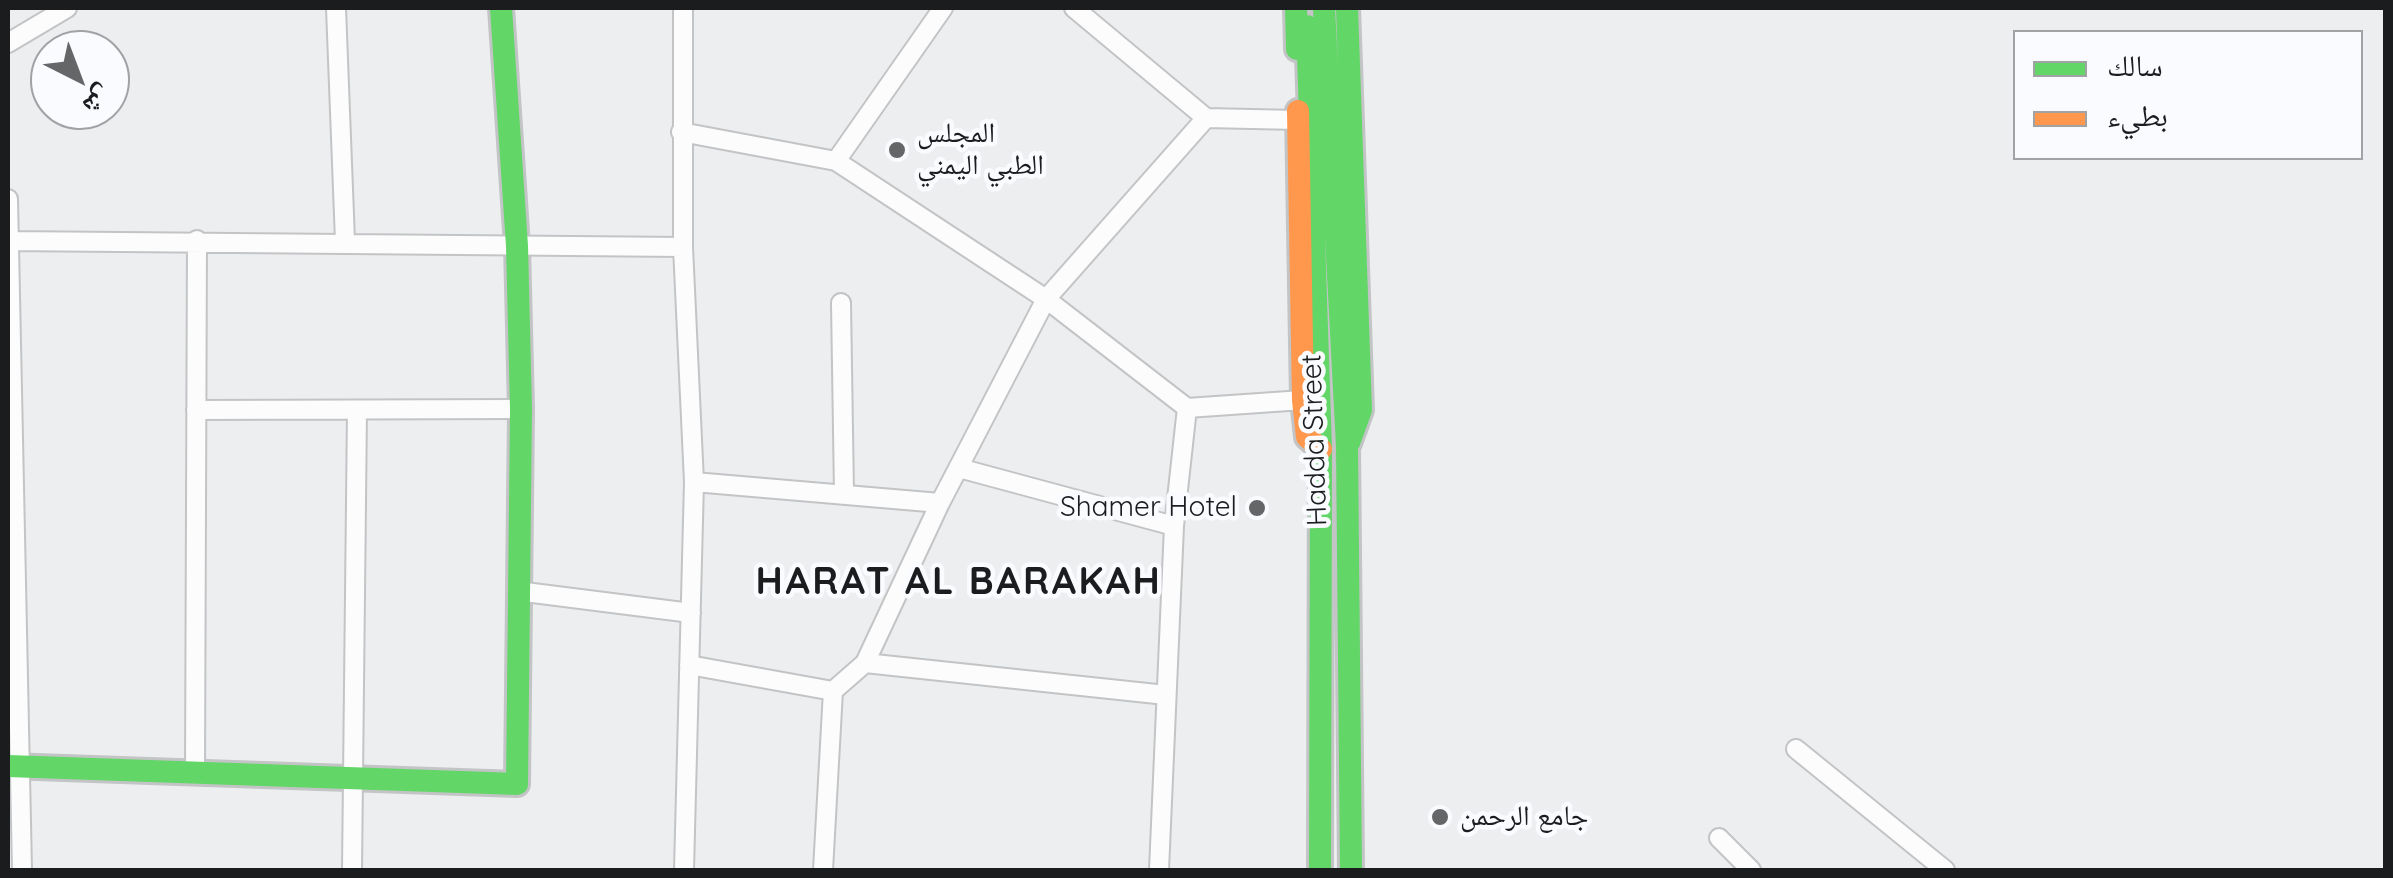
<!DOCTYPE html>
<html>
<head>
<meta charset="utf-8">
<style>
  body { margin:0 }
  #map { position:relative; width:2393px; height:878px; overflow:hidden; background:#edeef0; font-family:Quicksand,"Noto Naskh Arabic",sans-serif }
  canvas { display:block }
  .frame { position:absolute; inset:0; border:10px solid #1b1c1d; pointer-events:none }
  .legend { position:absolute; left:2013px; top:30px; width:350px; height:130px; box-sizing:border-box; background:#f9fbff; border:2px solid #a0a2a5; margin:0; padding:12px 18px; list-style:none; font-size:30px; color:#1b1c1d }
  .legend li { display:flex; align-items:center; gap:20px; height:50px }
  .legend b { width:50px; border:2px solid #a0a2a5 }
  .north { position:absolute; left:30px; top:30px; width:100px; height:100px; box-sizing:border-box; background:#f9fbff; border:2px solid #a0a2a5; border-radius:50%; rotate:138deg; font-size:28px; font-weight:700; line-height:40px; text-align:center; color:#1b1c1d }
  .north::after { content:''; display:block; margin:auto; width:35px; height:45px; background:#646667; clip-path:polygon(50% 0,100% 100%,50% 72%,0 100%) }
</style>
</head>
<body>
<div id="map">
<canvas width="2393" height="878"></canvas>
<div class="frame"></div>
<ul class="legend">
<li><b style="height:12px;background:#63d668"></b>سالك</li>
<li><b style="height:12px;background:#ff974d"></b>بطيء</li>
</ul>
<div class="north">ش</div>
</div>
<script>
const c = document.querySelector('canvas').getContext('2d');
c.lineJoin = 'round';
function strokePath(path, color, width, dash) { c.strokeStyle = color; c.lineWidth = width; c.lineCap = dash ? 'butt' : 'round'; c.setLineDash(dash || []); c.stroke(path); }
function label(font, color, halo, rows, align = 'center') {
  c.font = font + ' Quicksand,"Noto Naskh Arabic",sans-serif'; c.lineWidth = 9; c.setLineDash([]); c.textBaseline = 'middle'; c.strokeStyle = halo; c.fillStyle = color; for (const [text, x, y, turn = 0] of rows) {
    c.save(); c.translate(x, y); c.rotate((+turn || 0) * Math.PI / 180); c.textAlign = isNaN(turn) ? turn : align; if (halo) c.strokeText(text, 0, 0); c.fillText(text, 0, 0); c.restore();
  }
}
const street = new Path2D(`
  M336,8L345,241
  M683,8V247L694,482L684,870
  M1074,8L1206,118L1298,120
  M8,43L67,8
  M681,132L836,161L1046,299L1187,408L1303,400
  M836,161L943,8
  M8,199L22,870
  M8,241L683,247
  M841,303L844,494
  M196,410L521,409
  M959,468L1174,526
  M694,482L940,503
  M517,591L691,613
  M865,663L1166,695
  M689,665L833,691
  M1796,749L1945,870
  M195,771L197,240
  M1719,838L1751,870
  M352,870L357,410
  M823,870L833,691L865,663L940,503L1046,299L1206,118
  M1159,870L1174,526L1187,408`);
const fast = new Path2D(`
  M1296,8L1297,49
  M1324,8L1347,446L1351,870
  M1347,8L1361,410L1349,443
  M1307,26L1321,449L1320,870
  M8,766L517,784L521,409L517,246L501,8`);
const slow = new Path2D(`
  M1298,111L1303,400L1307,437L1321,449`);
strokePath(street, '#c3c4c5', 22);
strokePath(fast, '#c3c4c5', 28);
strokePath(slow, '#c3c4c5', 28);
strokePath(street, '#fcfcfd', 18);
strokePath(fast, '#63d668', 22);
strokePath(slow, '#ff974d', 22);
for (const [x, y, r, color] of [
  [897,150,10,"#646667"],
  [1257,508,10,"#646667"],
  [1440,817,10,"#646667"]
]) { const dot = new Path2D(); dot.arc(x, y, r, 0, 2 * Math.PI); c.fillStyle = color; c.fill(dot); strokePath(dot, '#f9fbff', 4); }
label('28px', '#1b1c1d', '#f9fbff', [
  ["المجلس",917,134],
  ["الطبي اليمني",917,166],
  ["Shamer Hotel",1237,508,"right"],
  ["جامع الرحمن",1460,817]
], 'left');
label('28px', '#1b1c1d', '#f9fbff', [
  ["Hadda Street",1315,440,-92]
]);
c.letterSpacing = '2.5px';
label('bold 38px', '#1b1c1d', '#f9fbff', [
  ["HARAT AL BARAKAH",959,583]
]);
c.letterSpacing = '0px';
</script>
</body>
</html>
